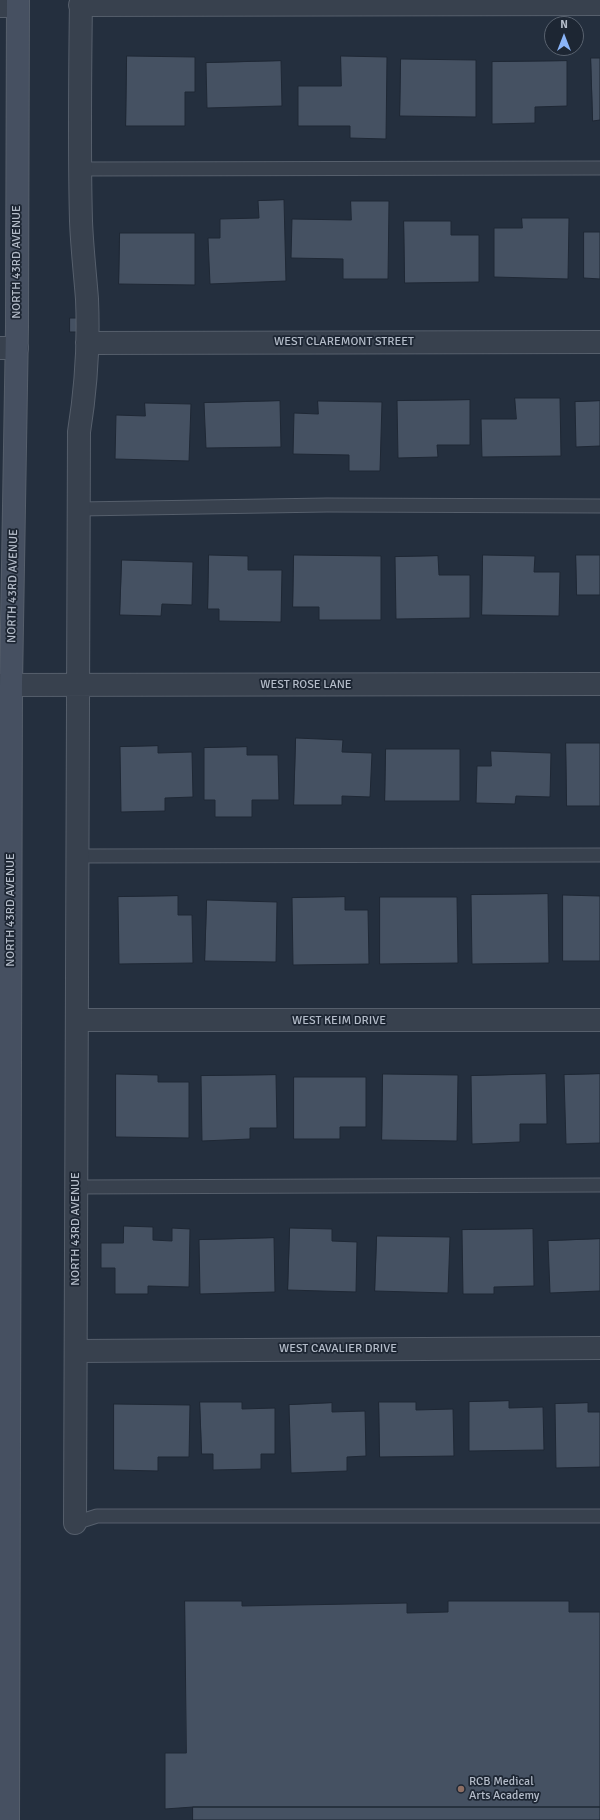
<!DOCTYPE html>
<html>
<head>
<meta charset="utf-8">
<style>
  body { margin:0 }
  #map { position:relative; width:600px; height:1820px; overflow:hidden; background:#242f3e; font-family:Signika,sans-serif }
  canvas { display:block }
  .north { position:absolute; left:544px; top:16px; width:40px; height:40px; box-sizing:border-box; background:#1d2633; border:1px solid #59626f; border-radius:50%; rotate:0deg; font-size:11px; font-weight:700; line-height:16px; text-align:center; color:#b4bcc9 }
  .north::after { content:''; display:block; margin:auto; width:14px; height:18px; background:#8ab4f8; clip-path:polygon(50% 0,100% 100%,50% 72%,0 100%) }
</style>
</head>
<body>
<div id="map">
<canvas width="600" height="1820"></canvas>
<div class="north">N</div>
</div>
<script>
const c = document.querySelector('canvas').getContext('2d');
c.lineJoin = 'round';
function fill(path, color) { c.fillStyle = color; c.fill(path, 'evenodd'); }
function strokePath(path, color, width, dash) { c.strokeStyle = color; c.lineWidth = width; c.lineCap = dash ? 'butt' : 'round'; c.setLineDash(dash || []); c.stroke(path); }
function label(font, color, halo, rows, align = 'center') {
  c.font = font + ' Signika,sans-serif'; c.lineWidth = 3.5; c.setLineDash([]); c.textBaseline = 'middle'; c.strokeStyle = halo; c.fillStyle = color; for (const [text, x, y, turn = 0] of rows) {
    c.save(); c.translate(x, y); c.rotate((+turn || 0) * Math.PI / 180); c.textAlign = isNaN(turn) ? turn : align; if (halo) c.strokeText(text, 0, 0); c.fillText(text, 0, 0); c.restore();
  }
}
const building = new Path2D(`
  M127,56L195,57V92H185V126H126Z
  M341,56L387,57L386,139L350,138V126H298V86H341Z
  M591,58H600V120L593,121Z
  M401,59L476,60V117L400,116Z
  M281,61L282,106L207,108L206,63Z
  M567,61V106L535,107V123L492,124V62Z
  M284,200L286,281L210,284L208,238H220V219L259,218L258,201Z
  M351,201H389L388,279H343V259L291,258L292,219L351,220Z
  M522,218H569L568,279L494,277V228H522Z
  M404,221H451V235H479V282L405,283Z
  M584,232H600V279L584,278Z
  M120,233H195V285L119,284Z
  M70,318H77V332H70Z
  M515,398H560L561,456L482,457L481,419H516Z
  M470,400V445H437L438,457L398,458L397,401Z
  M280,401L281,447L206,448L204,403Z
  M318,401L382,402L380,471H349V455L293,454L294,413L318,414Z
  M600,401V446L576,447L575,402Z
  M145,403L191,404L189,461L115,459L116,415L145,416Z
  M209,555L248,556V570H282L281,622L219,621V609H208Z
  M294,555L381,556V620H319V607H293Z
  M483,555L535,556L534,572H560L559,616L482,615Z
  M576,555H600V595H577Z
  M438,556L439,575H470V618L396,619L395,557Z
  M122,560L193,562L192,605L162,604L161,616L120,615Z
  M296,738L343,740L342,752L372,753L370,797L342,796V805H294Z
  M566,743H600V806H567Z
  M158,746V753L192,752L193,797L165,798V811L121,812L120,747Z
  M247,747V755H278L279,800H252V817H215V800H204V748Z
  M386,749H460V801H385Z
  M491,751L551,753L550,797L516,796L515,804L476,803L477,766H491Z
  M548,894L549,963L472,964L471,895Z
  M563,895L600,896V961H563Z
  M178,896V915H192L193,963L119,964L118,897Z
  M345,897V910H368L369,964L293,965L292,898Z
  M380,897H457L458,963L380,964Z
  M207,900L277,902L276,962L205,961Z
  M116,1074L158,1075V1082H189V1138L116,1137Z
  M383,1074L458,1075L457,1141L382,1140Z
  M546,1074L547,1124H520V1142L472,1144L471,1076Z
  M600,1074V1143L566,1144L564,1075Z
  M276,1075L277,1128H250V1139L202,1141L201,1076Z
  M294,1077H366V1127H340V1139H294Z
  M124,1226L153,1227V1240L172,1241V1228L190,1229L189,1287L148,1286V1294H115V1268H101V1243H123Z
  M290,1228L332,1229V1241L357,1242L356,1292L288,1290Z
  M533,1229L534,1286L494,1287V1294H463L462,1230Z
  M377,1236L450,1237L448,1293L375,1291Z
  M274,1238L275,1292L200,1294L199,1240Z
  M600,1239V1291L550,1293L548,1241Z
  M509,1401V1408L543,1407L544,1450L469,1451V1402Z
  M200,1402H242V1409L275,1408V1454H261V1469L213,1470V1454H202Z
  M379,1402H416V1410L453,1409L454,1456L380,1457Z
  M332,1403V1412L365,1411L366,1456L347,1457V1471L291,1473L289,1405Z
  M588,1403V1412H600V1467L556,1468L555,1404Z
  M114,1404L190,1405L189,1457H158V1471L114,1470Z
  M185,1601H242V1606L407,1603V1613L448,1612V1601H569V1612H600V1807H193L165,1809V1753H186Z
  M193,1807H600V1820H193Z`);
fill(building, '#455162');
strokePath(building, '#1f2835', 1);
const service = new Path2D(`
  M79,169L600,168
  M79,509L327,505L600,506
  M78,856L600,855
  M77,1187L600,1185
  M75,1523L97,1516H600`);
const minor = new Path2D(`
  M80,5L600,4
  M0,6H18
  M87,343L600,342
  M0,348H17
  M0,685L600,684
  M78,1020H600
  M76,1351L600,1348
  M75,1523L79,432C86,388 89,344 87,299C85,273 82,247 81,221C79,147 80,74 81,0`);
const secondary = new Path2D(`
  M8,1820L11,685L17,327L18,0`);
strokePath(service, '#565f6c', 15);
strokePath(minor, '#565f6c', 24);
strokePath(secondary, '#565f6c', 24);
strokePath(service, '#38414e', 13);
strokePath(minor, '#38414e', 22);
strokePath(secondary, '#465061', 22);
for (const [x, y, r, color] of [
  [461,1789,4,"#8d6e63"]
]) { const dot = new Path2D(); dot.arc(x, y, r, 0, 2 * Math.PI); c.fillStyle = color; c.fill(dot); strokePath(dot, '#1d2633', 1.5); }
label('12px', '#b4bcc9', '#1d2633', [
  ["NORTH 43RD AVENUE",17,262,-90],
  ["WEST CLAREMONT STREET",344,342],
  ["NORTH 43RD AVENUE",13,586,-89],
  ["WEST ROSE LANE",306,685],
  ["NORTH 43RD AVENUE",11,910,-90],
  ["WEST KEIM DRIVE",339,1021],
  ["NORTH 43RD AVENUE",76,1229,-90],
  ["WEST CAVALIER DRIVE",338,1349]
]);
label('12px', '#b4bcc9', '#1d2633', [
  ["RCB Medical",469,1782],
  ["Arts Academy",469,1796]
], 'left');
</script>
</body>
</html>
